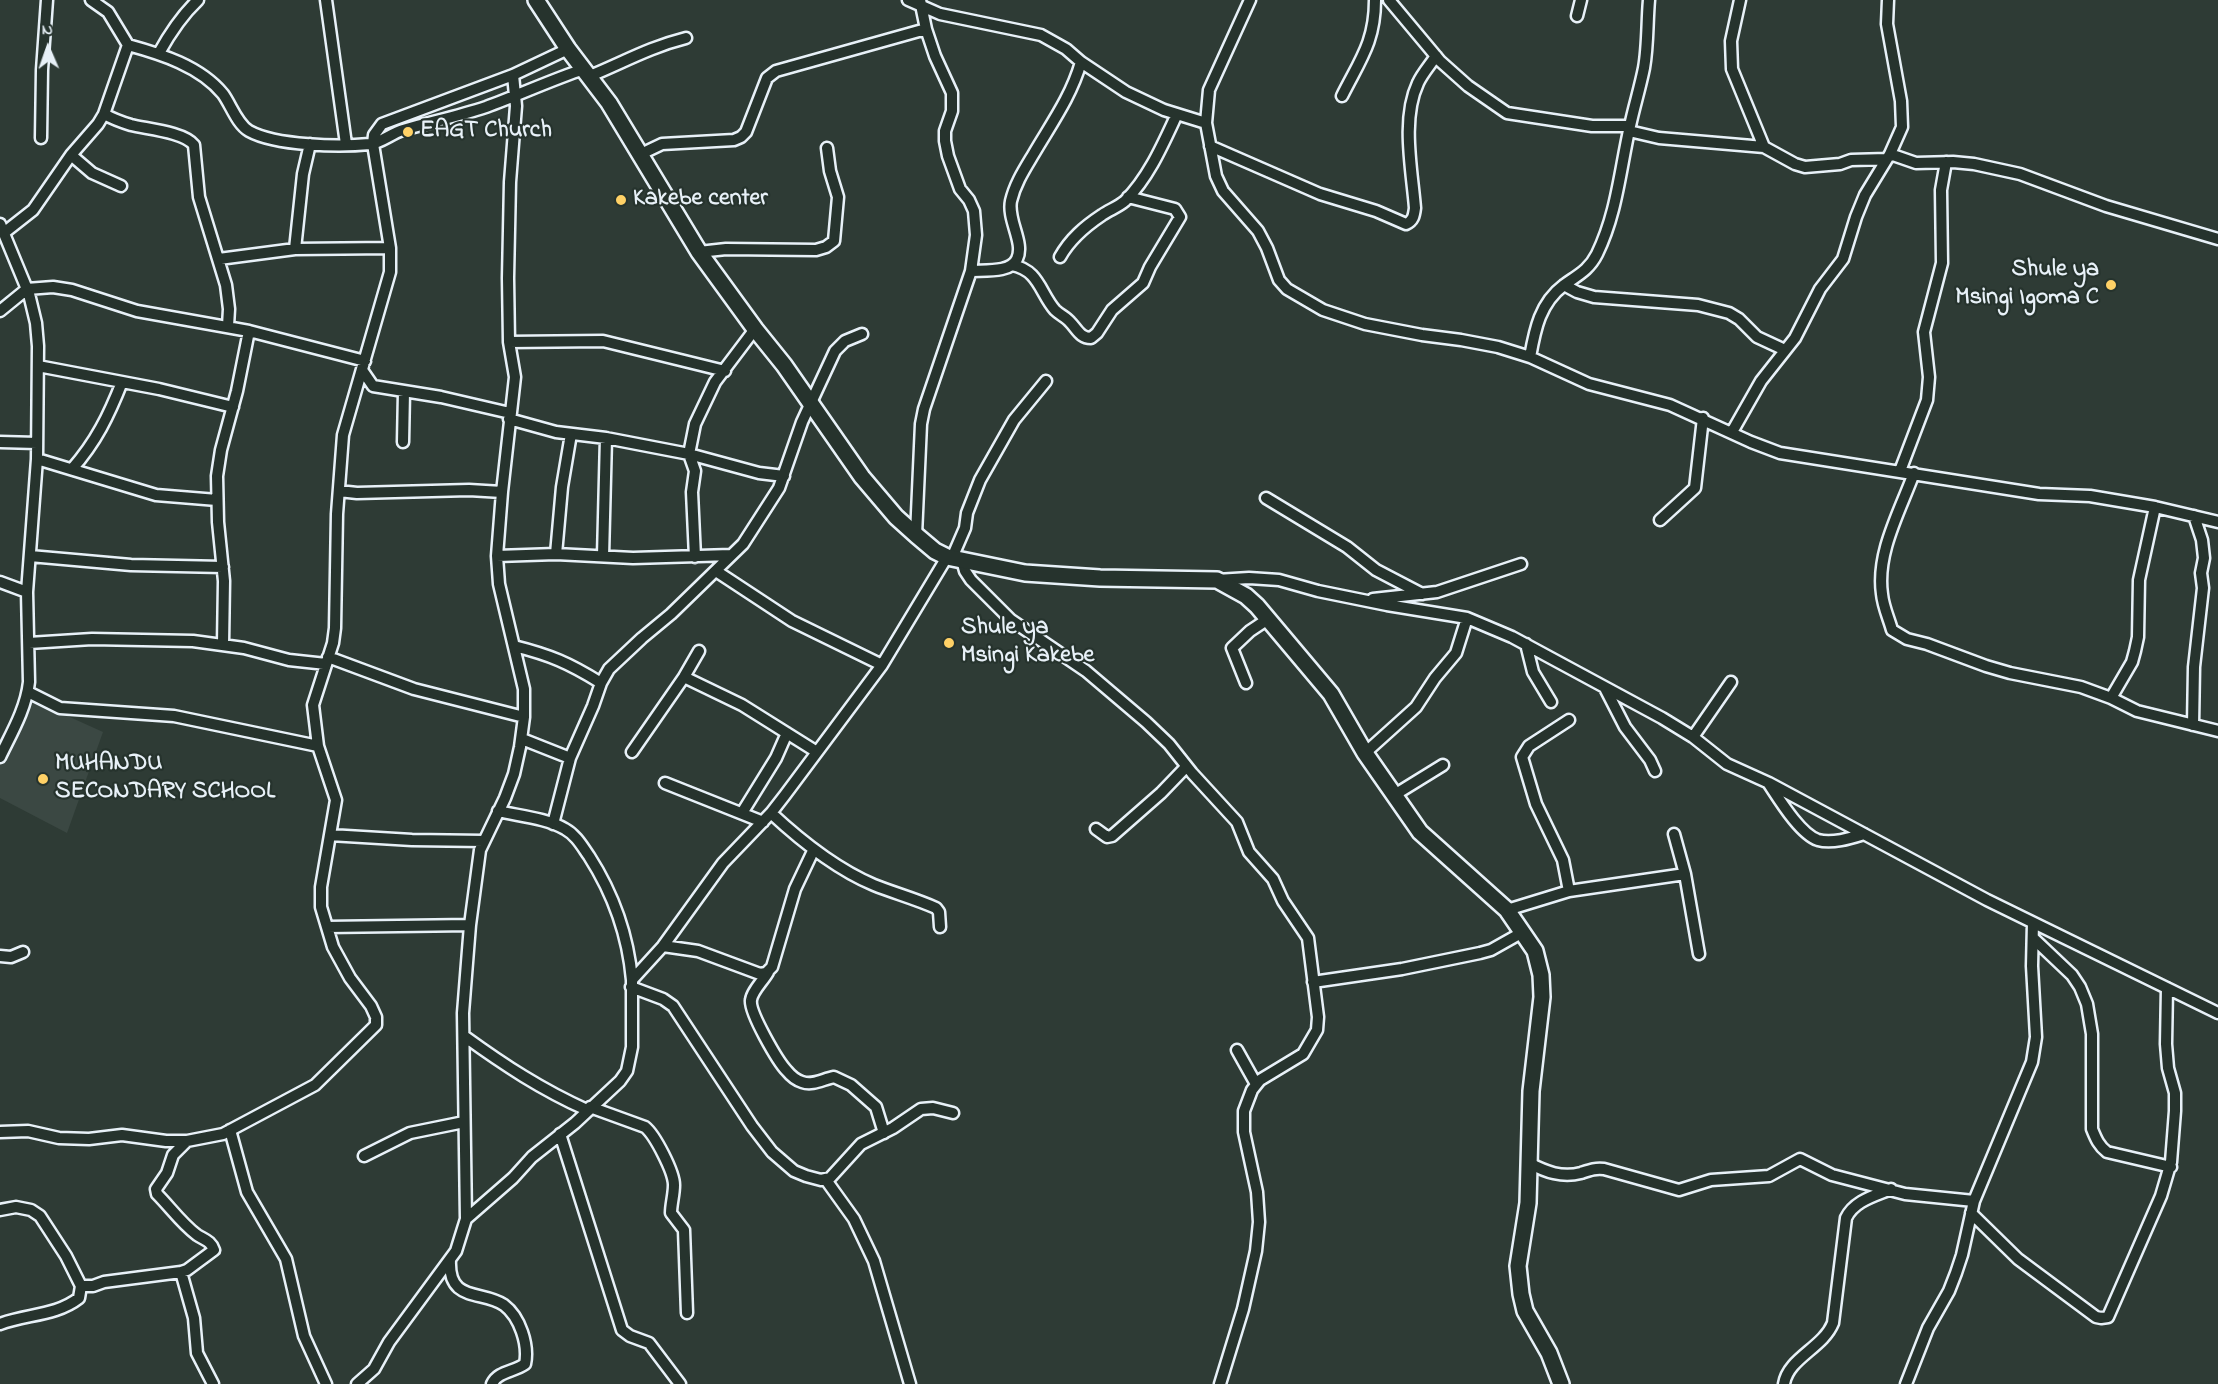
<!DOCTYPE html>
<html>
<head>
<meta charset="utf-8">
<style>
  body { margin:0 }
  #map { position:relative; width:2218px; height:1384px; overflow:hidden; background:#2e3b35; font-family:"Indie Flower",sans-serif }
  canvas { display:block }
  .north { position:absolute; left:18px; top:18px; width:60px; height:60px; -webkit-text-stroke:4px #26332d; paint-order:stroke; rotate:358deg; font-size:16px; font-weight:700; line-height:24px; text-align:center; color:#e8f1f8 }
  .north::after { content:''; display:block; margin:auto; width:21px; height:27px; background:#e8f1f8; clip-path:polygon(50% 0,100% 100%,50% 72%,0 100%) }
</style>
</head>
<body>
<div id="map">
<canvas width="2218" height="1384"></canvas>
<div class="north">N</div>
</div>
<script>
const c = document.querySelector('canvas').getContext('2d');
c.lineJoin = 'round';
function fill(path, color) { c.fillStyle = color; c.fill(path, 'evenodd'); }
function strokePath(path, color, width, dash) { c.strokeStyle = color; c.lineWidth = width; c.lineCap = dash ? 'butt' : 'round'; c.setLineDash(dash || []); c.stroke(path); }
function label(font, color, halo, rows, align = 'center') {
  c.font = font + ' "Indie Flower",sans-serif'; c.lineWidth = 4.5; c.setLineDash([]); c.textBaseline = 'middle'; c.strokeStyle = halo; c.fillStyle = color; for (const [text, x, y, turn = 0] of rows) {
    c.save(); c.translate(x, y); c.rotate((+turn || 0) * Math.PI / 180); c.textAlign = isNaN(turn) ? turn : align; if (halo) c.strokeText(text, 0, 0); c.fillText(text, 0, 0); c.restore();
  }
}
fill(new Path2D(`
  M30,699L103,732L67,833L0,798V761Z`), '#3b4843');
const street = new Path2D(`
  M326,0L346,144
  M908,0L940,14L1041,35L1066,49L1081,62L1126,92L1164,110L1206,123
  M1250,0L1209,90L1206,123L1216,176L1223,191L1258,231L1267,248L1279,280L1287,289L1323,310L1365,324L1422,335L1461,340L1498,347L1530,357L1589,384L1670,405L1751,442L1780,453L2039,494L2090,496L2155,507L2218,522
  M1389,0L1440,61L1468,86L1507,113L1592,126H1630
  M1740,0L1731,41L1732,69L1764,147
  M1577,16L1581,0
  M128,45C161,54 200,66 223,94C231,105 237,124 249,131C276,146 340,147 370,144C381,143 392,133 403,130C431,122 459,116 486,107C519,95 551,80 584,69
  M159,53C170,33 181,16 198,0
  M590,76C624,62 650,47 686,38
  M1342,96C1360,60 1375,42 1375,0
  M104,114C113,119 121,122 131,125C147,129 184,132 194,145L199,197L226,285L229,309L228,326
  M1629,131L1659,138L1764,147L1795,164L1805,167L1840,164L1851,160L1887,159
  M41,138L42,70L47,0
  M1210,146L1320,194L1376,211L1406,224C1413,221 1414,216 1415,208C1412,170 1401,119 1418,83C1422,74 1430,65 1436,56
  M641,154L662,144L734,140L741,137L746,132L767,78L776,71L926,29
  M1890,154L1916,163L1953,162L1974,164L2020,174L2106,206L2218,239
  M71,155L92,173L121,186
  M0,224L29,294L36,323L38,346L37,459L27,592L29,682C26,709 11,734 0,757
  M5,232L33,210L71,155L98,124L104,114L128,45L108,12L91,0
  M295,249L303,174L310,144
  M699,252L726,249L816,250L826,247L834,241L838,197L830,171L827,148
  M1060,257C1070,239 1084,227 1102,215C1109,210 1118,207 1125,201C1149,177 1163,144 1177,114
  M219,259L295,249L390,248
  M1012,265C1039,270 1040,293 1055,310C1060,315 1066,317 1070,322C1077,329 1080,338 1091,338L1097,333L1112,310L1143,283L1150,267L1180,217L1175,209L1128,197
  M971,271C984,270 1011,273 1017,259C1025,243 1007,220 1011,201C1015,184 1024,170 1033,155C1051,124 1071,97 1081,62
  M1564,285L1577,292L1594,297L1698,305L1729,313L1739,319L1757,337L1785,350
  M0,311L27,289L53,287L72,290L137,311L249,331L365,361
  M509,342L603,341L725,371
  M1530,357C1535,329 1540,303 1564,285C1578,275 1589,270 1597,254C1617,213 1620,170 1630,126C1634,107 1640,88 1644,68C1648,46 1647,22 1649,0
  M38,366L159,389L233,407
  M362,370L373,386L441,397L510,413
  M509,419L556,432L606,438L689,454L759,473L784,476
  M1732,432L1761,381L1795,338L1820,289L1843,259L1856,217L1865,195L1890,154L1902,127L1901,101L1887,24L1888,0
  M0,442L37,443
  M403,442L404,392
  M37,459L156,495L217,500
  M72,469C96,442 109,415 122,382
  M1900,471L1927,400L1929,377L1924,332L1942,263L1941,190L1946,162
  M1914,473C1900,511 1876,553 1882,594C1883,606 1889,619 1892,630L1907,639L1927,644L1986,666L2010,673L2081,687L2111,698L2137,711L2218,731
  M339,491L357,493L469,490L502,492
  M1266,498L1347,547L1376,570L1422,594
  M1660,520L1695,488L1703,418
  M916,535L921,424L924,409L971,271L976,235L974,211L969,200L960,189L948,156L945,141V131L952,111V93L935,56L926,29L920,0
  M556,554L562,487L571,434
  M30,556L131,565L223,567
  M497,556L556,554L633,558L731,555
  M603,556L606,438
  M695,557L692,492L695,471L689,454L695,424L715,382L755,329
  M952,558L965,528L967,513L980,480L1014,420L1046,381
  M962,560L965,571L971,580L1011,620L1086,671L1146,722L1169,744L1192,773L1237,822L1249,852L1273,879L1283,901L1308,938L1318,1017L1317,1030L1303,1054L1260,1080L1252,1090L1244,1111V1132L1257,1192L1259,1222L1256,1251L1243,1309L1220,1384
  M716,571L792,621L882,665
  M1217,580L1249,578L1279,580L1318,591L1387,605L1467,618L1512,637L1662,718L1693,737L1727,764L1769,783L1987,900L2218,1013
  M0,582L27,592
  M1373,599L1437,592L1521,564
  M29,643L92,639L193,641L244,648L289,660L326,664
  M223,644L224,581L218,522L217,476L221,450L237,391L249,331
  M1526,644L1533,672L1551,702
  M514,646C550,655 569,663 601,683
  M328,657L414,689L524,717
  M684,677L742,705L817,752
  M1246,683L1232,648L1250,631L1268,619
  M1605,688L1625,727L1650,760L1655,771
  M28,692L60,708L174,716L318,746
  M2111,698L2132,662L2135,651L2138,637L2139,580L2155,507
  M2193,725L2194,667L2203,588L2201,573L2204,558L2202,540L2194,516
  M1693,737L1731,682
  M522,739L570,758
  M632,752L684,677L699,651
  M1365,753L1416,707L1435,678L1456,653L1467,618
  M665,783L763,822
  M1769,784C1779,799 1800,834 1818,840C1832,844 1851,838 1864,834
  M1396,794L1443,765
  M498,811C519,816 546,818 565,829C576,835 582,846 589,856C614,895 628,935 632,980
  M742,813L776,758L787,733
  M771,813C801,841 836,869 874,885C894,893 916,899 936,908L939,912L940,927
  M553,824L570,758L593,706L601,683L609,669L642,638L671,614L743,544L779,488L802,422L835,351L845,341L862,334
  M1096,829L1107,837L1112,836L1161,793L1186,767
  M1674,834L1685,874L1699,954
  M330,835L412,840L484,841
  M1569,891L1563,860L1536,804L1522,757L1529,746L1569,720
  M1507,910L1569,891L1685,874
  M327,927L470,925
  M2033,938L2072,975L2080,987L2087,1004L2092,1034V1129C2096,1139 2099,1146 2107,1152L2171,1167
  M663,946L698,951L760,974L766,973L772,967L795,889L814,849
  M0,956L11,957L23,952
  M768,972C763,981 752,991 751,1000C749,1012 778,1062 787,1071C791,1076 796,1080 802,1082C813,1086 823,1079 834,1077L851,1085L876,1107L884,1133
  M1313,982L1402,969L1480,953L1491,950L1523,932
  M631,987L663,999L673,1006L752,1126L772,1152L794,1171L806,1176L821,1180L830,1178L861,1144L893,1128L921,1109L933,1108L953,1113
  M464,1036C504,1065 542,1090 587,1110
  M1237,1050L1256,1084
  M590,1107L645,1127C655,1135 674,1172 674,1185C674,1195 671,1204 671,1213L684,1230L687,1313
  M230,1130L247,1192L286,1259L304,1336L326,1384
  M0,1132L28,1131L59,1138L89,1139L122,1135L166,1141H187L223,1134L315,1085L376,1025V1017L371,1006L350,978L333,947L321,907V887L336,800L318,746L313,705L333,643L335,628L337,514L343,435L390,272V248L373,144L374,135L382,124L513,75L568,49
  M560,1134L622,1330L630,1336L649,1343L680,1384
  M364,1156L410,1133L464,1122
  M1529,1163C1546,1172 1562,1178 1581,1173C1590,1170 1595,1168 1604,1169L1679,1190L1711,1180L1769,1176L1800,1159L1832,1175L1905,1194L1974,1201
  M826,1180L854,1219L874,1261L910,1384
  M0,1210L16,1207L31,1210L40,1216L66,1256L81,1286H93L104,1282L181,1272L187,1270L214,1250C211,1241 205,1240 197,1235C182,1224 170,1207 157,1194L156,1189L167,1173L173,1155L187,1141
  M1971,1213L2018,1259L2096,1317L2101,1318L2108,1317L2161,1196L2171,1162L2175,1111V1093L2168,1068L2166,1044L2167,988
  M466,1219L463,1013L470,925L480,850L505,798L514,774L520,747L524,717V689L499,584L497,556L502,492L515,377L509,342L508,278L510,182L516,106L513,75
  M450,1260C448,1303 482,1290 504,1305C520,1317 529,1345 525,1364C514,1372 498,1371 492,1384
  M181,1272L194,1318L197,1353L213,1384
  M0,1324C26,1314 56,1316 79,1298L81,1286
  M357,1384L374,1369L389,1342L456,1251L466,1219L513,1178L532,1157L575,1123L620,1081L627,1071L632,1047V980L663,946L723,863L771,813L785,795L882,665L947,557
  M1784,1384C1788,1358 1823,1348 1833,1323L1846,1218C1854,1201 1874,1196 1891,1189
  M1906,1384L1928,1328L1949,1291L1956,1273L1962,1255L1974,1201L2032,1062L2036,1037L2032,966L2033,923`);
const secondary = new Path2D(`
  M536,0L568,49L609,103L699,252L755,329L784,365L862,477L896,517L916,535L935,551L947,557L1025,573L1100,578L1217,580L1246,596L1257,606L1331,694L1365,753L1420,832L1507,910L1535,951L1541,975L1542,997L1531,1091L1528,1203L1518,1266L1521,1294L1525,1311L1549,1353L1561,1384`);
strokePath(street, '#e8f1f8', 15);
strokePath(secondary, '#e8f1f8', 20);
strokePath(street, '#26332d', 10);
strokePath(secondary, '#26332d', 15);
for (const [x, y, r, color] of [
  [408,132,6,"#ffd166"],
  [621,200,6,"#ffd166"],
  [2111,285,6,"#ffd166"],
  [949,643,6,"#ffd166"],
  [43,779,6,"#ffd166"]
]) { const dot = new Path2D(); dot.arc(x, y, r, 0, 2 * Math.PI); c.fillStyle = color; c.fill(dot); strokePath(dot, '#26332d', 2); }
label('bold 24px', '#e8f1f8', '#26332d', [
  ["EAGT Church",420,132],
  ["Kakebe center",633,200],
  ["Shule ya",2099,271,"right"],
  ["Msingi Igoma C",2099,299,"right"],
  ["Shule ya",961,629],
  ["Msingi Kakebe",961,657],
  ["MUHANDU",55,765],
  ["SECONDARY SCHOOL",55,793]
], 'left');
</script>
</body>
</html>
